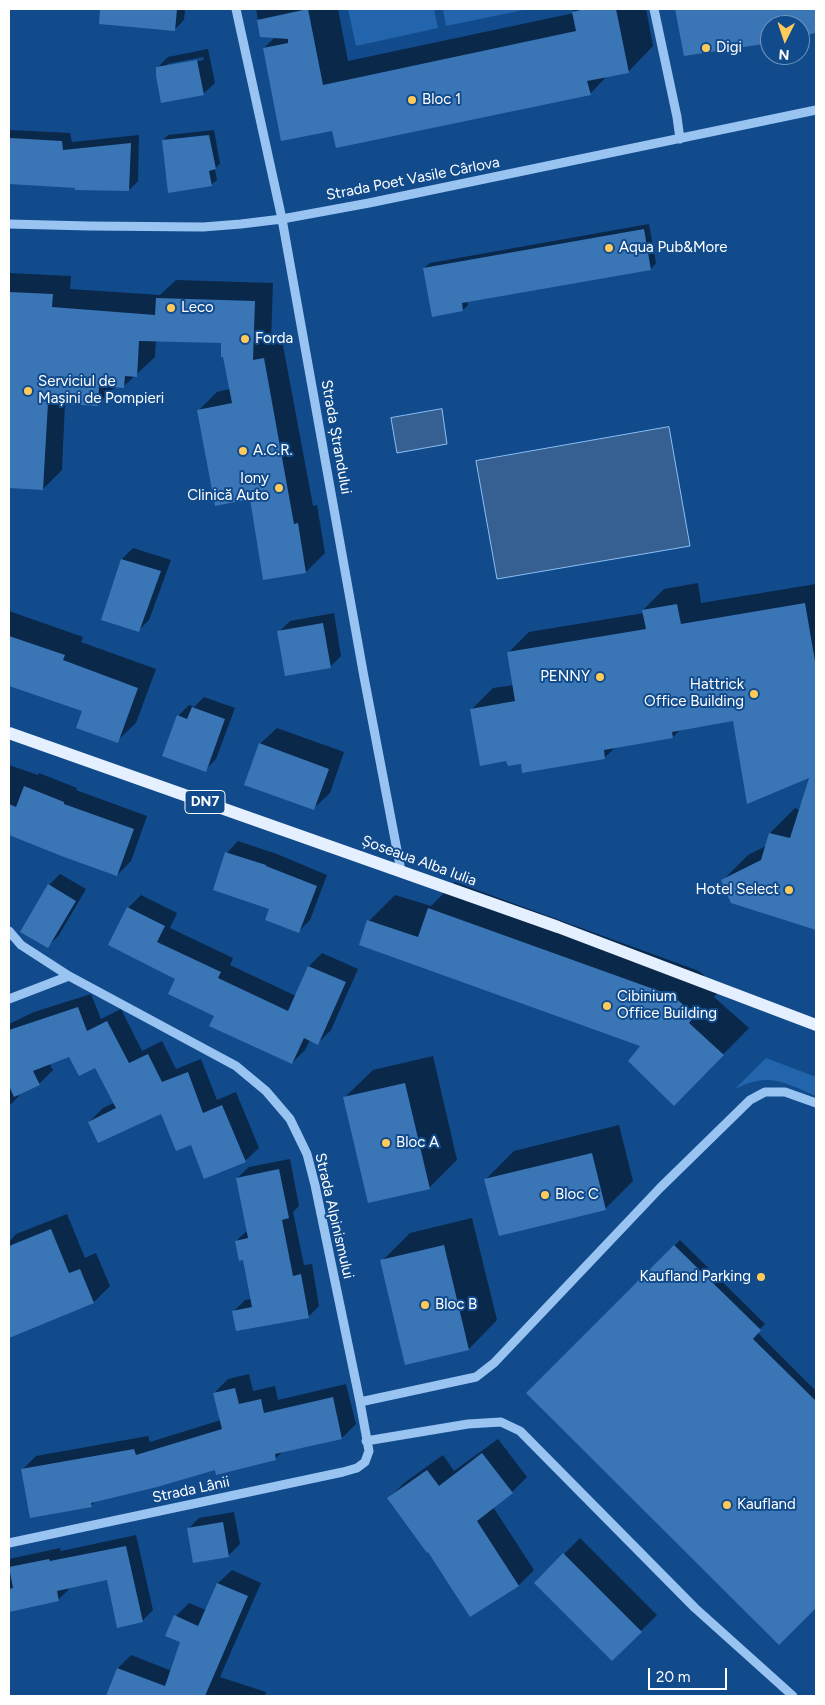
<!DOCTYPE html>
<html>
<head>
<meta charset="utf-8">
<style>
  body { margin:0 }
  #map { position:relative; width:825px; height:1705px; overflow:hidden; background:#114b8c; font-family:Figtree,sans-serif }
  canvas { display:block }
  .frame { position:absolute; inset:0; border:10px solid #fff; pointer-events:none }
  .north { position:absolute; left:760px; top:15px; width:50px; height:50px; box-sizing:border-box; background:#114b8c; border:1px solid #7093ba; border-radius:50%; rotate:184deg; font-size:14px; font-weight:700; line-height:20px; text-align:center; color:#fff }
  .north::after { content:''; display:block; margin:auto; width:18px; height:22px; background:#ffca5a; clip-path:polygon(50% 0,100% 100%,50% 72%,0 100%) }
  .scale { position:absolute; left:648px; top:1668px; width:79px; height:22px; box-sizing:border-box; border:2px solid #fff; border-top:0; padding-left:6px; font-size:15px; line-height:18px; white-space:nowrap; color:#fff; -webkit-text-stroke:4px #114b8c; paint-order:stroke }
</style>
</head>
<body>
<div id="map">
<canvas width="825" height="1705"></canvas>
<div class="frame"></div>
<div class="north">N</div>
<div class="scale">20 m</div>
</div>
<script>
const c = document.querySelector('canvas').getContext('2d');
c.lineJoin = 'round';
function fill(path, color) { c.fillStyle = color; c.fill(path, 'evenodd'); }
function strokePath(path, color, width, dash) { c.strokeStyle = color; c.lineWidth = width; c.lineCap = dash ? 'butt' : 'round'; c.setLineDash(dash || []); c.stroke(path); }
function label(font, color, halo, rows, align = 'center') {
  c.font = font + ' Figtree,sans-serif'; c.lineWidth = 4; c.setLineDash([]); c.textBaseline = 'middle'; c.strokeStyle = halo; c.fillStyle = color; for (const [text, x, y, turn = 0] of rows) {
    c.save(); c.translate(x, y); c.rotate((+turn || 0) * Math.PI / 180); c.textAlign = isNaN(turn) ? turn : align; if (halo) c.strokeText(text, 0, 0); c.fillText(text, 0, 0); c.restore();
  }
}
fill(new Path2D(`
  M348,9H434L438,28L356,46Z
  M443,9H528L446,26Z
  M766,1058L816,1077V1096C783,1082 769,1072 735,1089Z`), '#2365ac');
const water = new Path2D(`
  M442,409L447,444L397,453L391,418Z
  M669,427L690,546L497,579L476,461Z`);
fill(water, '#356091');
strokePath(water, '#8bbff5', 1);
fill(new Path2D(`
  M129,9H185L184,20L175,29L128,26Z
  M256,9H338L348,61L574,13L573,9H646L653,46L628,72L608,75L590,94L333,129L264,48L275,37L261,36Z
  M676,9H816V31L800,35V25H770V41L685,55Z
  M208,49L215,83L203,94L157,68L168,57ZM203,57L204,60L167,67V64Z
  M9,130L70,133L72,142L139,135L138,181L129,190L9,182Z
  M214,130L220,163L215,169L217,180L211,185L163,140L168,135Z
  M649,224L656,263L651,269L467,301L468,305L463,310L424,268L430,263Z
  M9,273L71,276L70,289L160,295L176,280L273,283L271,342L282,340L313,506L317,505L325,553L306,572L264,579L251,498L198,411L217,392L230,389L223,342L156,340L155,357L124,386H116L97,405L65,403L62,470L43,489L9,487Z
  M133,548L171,560L149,620L138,631L122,559Z
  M698,583L701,603L816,584V774L748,802L734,720L681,729L673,737L616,747L604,758L522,763L472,709L493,688L514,685L508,653L529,632L644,613L643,610L664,589Z
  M9,611L83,637L81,642L156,669L136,723L117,741L83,710L9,685Z
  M334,613L341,656L330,667L279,632L290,621Z
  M204,697L235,708L216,759L205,770L178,716L189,705L194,707Z
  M277,728L344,752L330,793L313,809L260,744Z
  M9,765L38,775L39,773L77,788L76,790L147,816L131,861L117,875L9,834Z
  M816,787V929L732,902L723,880L748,855L766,846L770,833L795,808L800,810L803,800Z
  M238,841L277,854L327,875L310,920L299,931L271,908L227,853Z
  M60,874L86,889L59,935L48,946L49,885Z
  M455,882L699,971L720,989L714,997L749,1028L700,1078L642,1045L369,921L395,895L431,906Z
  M141,895L177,913L170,928L233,958L230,965L296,996L309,966L322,953L358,969L331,1030L318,1043L310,1040L305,1050L292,1063L216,1016L177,979L128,908Z
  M91,994L101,1019L121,1009L142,1051L162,1041L176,1069L201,1059L217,1100L236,1092L259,1148L245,1161L192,1144L162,1112L89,1122L103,1108L114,1103L95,1067L70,1055L49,1063L53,1070L39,1084L18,1093L19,1096L9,1106V1024L34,1012Z
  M433,1056L457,1160L429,1188L344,1098L373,1070Z
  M619,1125L633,1181L605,1209L486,1179L514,1151Z
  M290,1159L299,1206L293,1212L304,1265L312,1264L319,1306L308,1317L234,1311L245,1300L252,1299L244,1258L236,1241L248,1230L237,1178L249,1167Z
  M67,1214L85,1258L96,1253L110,1286L94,1302L9,1337V1242L16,1234Z
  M472,1218L497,1320L469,1349L382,1261L410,1233Z
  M680,1240L765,1324L757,1332L816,1391V1607L779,1644L528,1393Z
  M249,1374L253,1391L275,1386L278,1400L346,1384L356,1424L342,1438L283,1451L275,1459L215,1468L96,1501L91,1506L22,1470L36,1456L148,1436L150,1442L221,1420L214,1393L228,1379Z
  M498,1439L527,1477L512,1492L493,1507L534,1570L519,1585L470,1616L428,1550L389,1498L404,1483L443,1455L454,1471Z
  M234,1512L240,1544L228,1556L188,1529L199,1518Z
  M136,1535L153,1610L142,1621L108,1579L69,1587V1589L58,1600L10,1610L9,1559L60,1548L61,1551Z
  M580,1538L657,1615L612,1660L535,1583Z
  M232,1570L261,1583L220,1677L266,1692L265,1696H107L118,1668L131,1655L172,1671L182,1641L176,1616L189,1603L206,1610L218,1583Z`), '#0007');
fill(new Path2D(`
  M100,9H177L175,31L99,24Z
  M308,9L323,85L576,31L572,12L585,9H616L629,73L587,81L591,95L336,148L332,131L281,141L263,48L288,43V39L260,37L257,20Z
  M675,9H816V33L800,36V25H770V43L684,56Z
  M197,60L204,95L161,103L156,76V67Z
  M209,135L216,169L209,171L212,186L168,193L162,140Z
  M10,138L62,141L63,150L131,143L129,191L75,190V188L9,184Z
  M644,229L651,270L462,303L463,311L432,317L423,268Z
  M9,292L53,294L52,307L155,315L156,298L255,301L253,360L264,358L294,524L298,523L306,573L263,580L250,499L215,506L197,410L232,403L223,357H221V343L139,341L137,377L125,376L124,388L99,386L98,406L48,403L43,490L9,488Z
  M121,559L161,571L139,632L101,620Z
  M805,603L816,667V930L731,903L721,880L761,860L769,833L790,838L809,778L747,804L733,721L672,732L673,738L604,750L605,759L522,773L521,764L508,766L506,761L480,766L470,709L515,701L507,652L646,629L642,610L677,604L681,624Z
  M323,623L331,668L285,676L277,631Z
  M9,636L65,655L63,660L138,688L118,743L76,728L82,711L9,686Z
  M192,707L225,719L206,772L162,756L177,715L187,719Z
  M259,743L329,769L314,810L244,785Z
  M24,786L64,802V804L134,829L117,876L64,857L9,835V804L16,807Z
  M225,852L266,865V866L317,886L299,933L265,920L269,909L213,890Z
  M48,884L76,901L48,948L20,932Z
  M127,907L165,926L157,942L221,972L218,978L288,1011L308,966L346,982L318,1045L304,1038L292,1064L209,1026L214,1016L168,994L175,979L108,945Z
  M428,908L673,996L695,1015L689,1023L724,1055L674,1106L628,1061L640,1046L359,945L367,920L418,937Z
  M78,1007L87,1031L107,1021L129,1063L148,1054L162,1082L188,1072L203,1113L222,1105L246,1162L204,1179L191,1145L176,1151L161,1114L98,1143L88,1122L116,1108L95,1068L79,1076L69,1057L33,1071L40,1085L14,1097L9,1086V1030Z
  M405,1083L430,1189L368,1203L343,1097Z
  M592,1153L606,1210L499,1236L484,1179Z
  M279,1169L289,1218L282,1220L293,1276L301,1274L309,1318L236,1331L232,1311L252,1307L243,1260L239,1261L235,1241L248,1238L236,1178Z
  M51,1229L69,1273L80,1269L94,1303L9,1338V1246Z
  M444,1245L469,1350L405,1365L380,1260Z
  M674,1245L761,1330L753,1339L816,1401V1608L779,1645L526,1393Z
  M235,1388L239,1404L261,1399L264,1413L333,1397L342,1439L275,1454L276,1460L216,1475L215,1470L157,1487L91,1503L92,1507L30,1518L21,1469L134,1449L136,1455L222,1429L213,1393Z
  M482,1453L513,1493L477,1521L519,1586L470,1617L428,1552L427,1553L387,1498L427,1470L439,1486Z
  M223,1522L229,1557L193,1563L187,1528Z
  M126,1546L143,1622L117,1628L107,1580L57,1591L59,1601L9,1612V1589L13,1588L9,1567L49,1559L50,1561Z
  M563,1553L642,1632L612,1661L534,1583Z
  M217,1583L248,1596L205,1696H106L117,1668L165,1686L180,1642L165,1636L174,1615L198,1626Z`), '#3a75b6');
strokePath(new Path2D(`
  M236,9L282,219L364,677L401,871
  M654,9L677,117L680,139
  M9,224L89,226L203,227L241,224L282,219L369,203L816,110
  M9,931L21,945L69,976L236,1066L266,1091L290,1119L307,1154L315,1185L360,1402L369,1451L365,1462L357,1468L343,1472L9,1543
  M9,999L69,976
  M360,1402L476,1377L494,1363L660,1188L750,1100L765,1092H785L816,1103
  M366,1441L468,1424L501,1422L520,1431L695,1608L793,1696`), '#99c4f2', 9);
strokePath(new Path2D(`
  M9,733L558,927L816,1025`), '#e4efff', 12);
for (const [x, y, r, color] of [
  [706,48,5,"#ffca5a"],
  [412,100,5,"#ffca5a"],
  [609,248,5,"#ffca5a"],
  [171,308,5,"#ffca5a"],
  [245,339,5,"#ffca5a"],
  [28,391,5,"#ffca5a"],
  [243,451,5,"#ffca5a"],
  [279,488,5,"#ffca5a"],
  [600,677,5,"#ffca5a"],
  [754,694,5,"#ffca5a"],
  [789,890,5,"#ffca5a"],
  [607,1006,5,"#ffca5a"],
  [386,1143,5,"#ffca5a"],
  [545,1195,5,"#ffca5a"],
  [761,1277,5,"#ffca5a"],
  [425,1305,5,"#ffca5a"],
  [727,1505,5,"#ffca5a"]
]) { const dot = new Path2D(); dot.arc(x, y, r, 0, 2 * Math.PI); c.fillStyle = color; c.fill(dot); strokePath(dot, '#114b8c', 2); }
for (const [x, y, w] of [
  [205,802,40]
]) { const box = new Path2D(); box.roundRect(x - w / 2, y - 11.5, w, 23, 4); c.fillStyle = '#114b8c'; c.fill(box); strokePath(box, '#fff', 1); }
label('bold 14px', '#fff', null, [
  ["DN7",205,802]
]);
label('15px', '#fff', '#114b8c', [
  ["Digi",716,48],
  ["Bloc 1",422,100],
  ["Aqua Pub&More",619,248],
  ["Leco",181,308],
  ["Forda",255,339],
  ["Serviciul de",38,382],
  ["Mașini de Pompieri",38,399],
  ["A.C.R.",253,451],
  ["Iony",269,479,"right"],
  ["Clinică Auto",269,496,"right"],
  ["PENNY",590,677,"right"],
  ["Hattrick",744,685,"right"],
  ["Office Building",744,702,"right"],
  ["Hotel Select",779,890,"right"],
  ["Cibinium",617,997],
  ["Office Building",617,1014],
  ["Bloc A",396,1143],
  ["Bloc C",555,1195],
  ["Kaufland Parking",751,1277,"right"],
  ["Bloc B",435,1305],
  ["Kaufland",737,1505]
], 'left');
label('15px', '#fff', '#114b8c', [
  ["Strada Poet Vasile Cârlova",413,179,-11],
  ["Strada Ștrandului",336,437,80],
  ["Șoseaua Alba Iulia",419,861,20],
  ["Strada Alpinismului",334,1216,77],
  ["Strada Lânii",191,1490,-12]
]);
</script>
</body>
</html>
